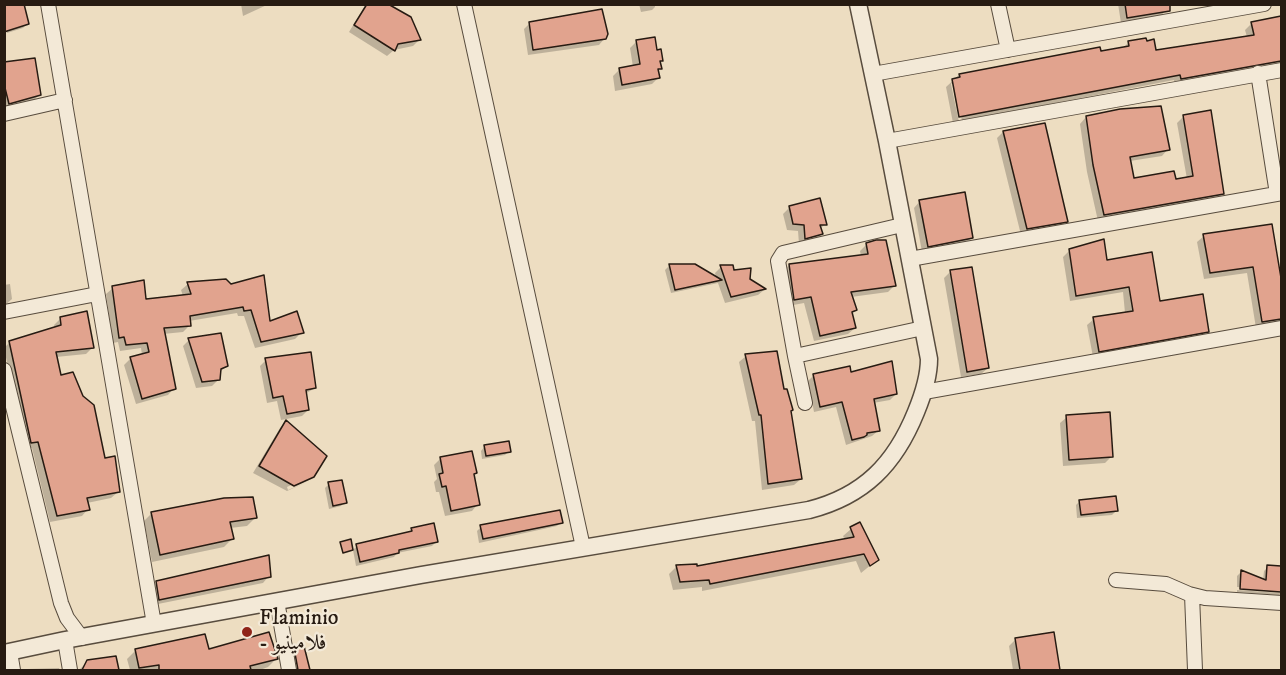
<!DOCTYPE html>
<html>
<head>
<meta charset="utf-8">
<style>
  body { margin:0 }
  #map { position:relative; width:1286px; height:675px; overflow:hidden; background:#edddc1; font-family:"IM FELL DW Pica",serif }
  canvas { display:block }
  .frame { position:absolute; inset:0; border:6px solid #271b12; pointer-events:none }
</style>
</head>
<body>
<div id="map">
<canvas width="1286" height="675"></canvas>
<div class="frame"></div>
</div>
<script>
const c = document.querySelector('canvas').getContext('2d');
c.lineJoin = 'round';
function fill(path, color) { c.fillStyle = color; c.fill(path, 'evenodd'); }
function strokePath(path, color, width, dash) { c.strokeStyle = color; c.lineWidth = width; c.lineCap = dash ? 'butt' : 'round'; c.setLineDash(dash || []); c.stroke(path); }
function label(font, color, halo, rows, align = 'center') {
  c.font = font + ' "IM FELL DW Pica",Amiri,serif'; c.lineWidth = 4.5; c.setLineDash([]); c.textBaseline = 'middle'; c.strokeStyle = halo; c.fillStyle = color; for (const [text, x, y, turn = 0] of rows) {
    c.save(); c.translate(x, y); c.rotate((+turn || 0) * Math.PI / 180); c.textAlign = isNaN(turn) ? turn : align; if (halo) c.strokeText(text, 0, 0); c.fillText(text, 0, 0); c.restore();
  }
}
fill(new Path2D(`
  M241,4H269L243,16Z
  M366,4H385L419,40L413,46L394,50L387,56L349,32Z
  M639,4H655V7L652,10L641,12Z
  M1118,4H1166V10L1160,17L1121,23Z
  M1282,18V70L1175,85L1174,80L962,121L954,81L951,84L959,122L953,123L946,87L959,75L1122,49L1128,43L1155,52L1247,37L1245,30L1252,23Z
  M4,23L27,24L23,28L7,33Z
  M530,23L605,38L599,45L528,55L524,29Z
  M636,42L656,52L661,60L659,63L660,68L657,71L658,78L652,84L615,91L613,76L619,70L633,67L630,48Z
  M4,54L7,64L39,95L32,102L4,109Z
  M1184,116L1223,194L1216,200L1098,221L1087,172L1080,124L1086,117L1168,149L1162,156L1130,161L1133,179L1175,181L1187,179L1177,123Z
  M1003,132L1066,221L1060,228L1021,235L997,138Z
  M920,201L971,238L965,244L922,252L914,208Z
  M790,207L825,224L820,229L822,234L815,240L799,244L798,231L787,230L783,214Z
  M1204,236L1282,281V324L1256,328L1247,273L1204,279L1197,242Z
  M867,244L894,286L888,292L851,297L855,310L851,314L855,328L848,334L814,341L804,303L788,306L783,272L789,265L861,256L860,251Z
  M1070,250L1106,261L1159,302L1207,331L1201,338L1093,357L1087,325L1094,319L1125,313L1123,292L1070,301L1063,257Z
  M669,266H694L716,278L715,273L721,267L749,280L764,290L758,295L725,303L718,283L671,293L665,270Z
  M950,272L988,368L981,374L961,377L944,278Z
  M226,280L268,323L302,332L295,339L255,348L244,316H238L237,313L189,321V326L183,332L163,334L174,388L168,395L136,404L124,365L131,358L142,355L141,348L120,351L118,342L113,343L106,294L113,288L145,301L183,296L181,290L188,284Z
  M10,284L12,299L4,306V285Z
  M61,318L92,348L86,354L56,357L60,377L82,397L104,460L118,492L111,498L87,503L88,509L82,516L50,522L32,448L25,449L4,348L10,342L55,329L54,325Z
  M189,340L227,365L220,372L219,379L212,386L196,388L183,346Z
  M746,356L783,391L790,412L801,479L794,485L762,490L755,421H752L739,362Z
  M266,360L315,388L305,394L308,410L302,416L281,420L277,401L267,403L260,366Z
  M850,374L896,394L890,400L873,403L879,430L872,436L846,445L836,407L814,412L808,381L814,375Z
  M1067,417L1112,456L1105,463L1063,466L1060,423Z
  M286,422L311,476L287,487L288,490L307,482L287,491L253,473L280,428Z
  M485,446L509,451L505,455L482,459L481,451Z
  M440,459L472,475L478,504L472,511L445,516L439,492H436L434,482L437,479L434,465Z
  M329,484L345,502L341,506L329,509L325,488Z
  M1080,501L1116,511L1112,515L1077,518L1076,505Z
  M152,513L255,518L247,526L230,528L232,539L224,547L152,562L144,521Z
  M561,522L557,526L479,543L477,531L481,527Z
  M859,524L877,560L861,573L856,561L702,591V587L673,590L669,574L676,567L696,566V568L845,540L843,536L851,529Z
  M412,529L436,542L432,546L397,553L394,557L356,566L353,550L357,546L407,534Z
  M1268,567L1282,568V590L1237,587V576L1241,572L1263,580L1264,571Z
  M269,576L263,583L153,605L150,589L157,582Z
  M1237,590L1282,593L1279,595L1237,592Z
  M1053,634L1059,670H1013L1009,646L1016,639Z
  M303,648L308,670H294L291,654L295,650Z
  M136,650L208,651L276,659L268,667L260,670H130L127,659Z
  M115,657L117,670H79L88,661Z
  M59,668L60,670H25L27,669Z`), '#0003');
const building = new Path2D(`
  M4,4H24L29,24L4,32Z
  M367,4H388L411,17L421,40L398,44L395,51L354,25Z
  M1125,4H1170V11L1127,18Z
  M602,9L608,34L606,39L533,50L529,22Z
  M1281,16V61L1181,79L1180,75L959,117L952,79L960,77L959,74L1100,47L1101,51L1129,46L1128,41L1146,38L1147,41L1154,39L1156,50L1254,35L1251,22Z
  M655,37L657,50L661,49L663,61H660L662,69H658L660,78L622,85L619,68L640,64L636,40Z
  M35,58L41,95L9,104L4,84V62Z
  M1161,106L1170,150L1130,157L1134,178L1174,171L1176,179L1193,176L1183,115L1211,110L1224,194L1104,215L1093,165L1086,116L1120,109Z
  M1045,123L1068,222L1027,229L1003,131Z
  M965,192L973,238L928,247L919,200Z
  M820,198L827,225H820L823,234L805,239L804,225L793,224L789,206Z
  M1272,224L1281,278V319L1262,322L1253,267L1210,273L1203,234Z
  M1104,239L1107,260L1152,252L1160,301L1203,294L1209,332L1099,352L1093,317L1133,311L1129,287L1076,296L1069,249Z
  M876,240H886L896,286L851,292L857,310L852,312L856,328L820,336L811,297L794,300L789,264L868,254L866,243Z
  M669,264H695L722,280L675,290Z
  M720,265H733L734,270L751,268L750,279L766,289L731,297Z
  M972,267L989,368L967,372L950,270Z
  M264,275L270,321L297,311L304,333L261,342L251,310L244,311L243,307L190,316L191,326L164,328L176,389L142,399L130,357L149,352L147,343L126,345L124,337L119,338L112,286L144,280L146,299L191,294L187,282L226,279L231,284Z
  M87,311L94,348L56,352L61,375L73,372L83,396L94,405L105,458L115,456L120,492L87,498L90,510L57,516L38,442L31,443L9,341L61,325L60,317Z
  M221,333L228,366L221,369L220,380L202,382L188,338Z
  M777,351L784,389H787L793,410L791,411L802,479L768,484L761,415H759L745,354Z
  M311,352L316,388L306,390L309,410L287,414L283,396L273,398L265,358Z
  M892,361L897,394L874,399L880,431L867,433V435L864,437L852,440L842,402L820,407L813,374L850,366L851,372Z
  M1110,412L1113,457L1069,460L1066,415Z
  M286,420L327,456L314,477L294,486L259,466Z
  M509,441L511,452L486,456L484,445Z
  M472,451L477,473L474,474L480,505L451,511L446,486L442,487L439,474L443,473L440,457Z
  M342,480L347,503L333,506L328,482Z
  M1116,496L1118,511L1081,515L1079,500Z
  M253,497L257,518L230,522L234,539L160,555L151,512L224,498Z
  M560,510L563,523L483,539L480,525Z
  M860,522L879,560L870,566L864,554L710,584L709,580L680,582L676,565L697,564V566L854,537L850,527Z
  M434,523L438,542L399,550V553L360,562L356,544L412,531L411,528Z
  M351,539L353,550L343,553L340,542Z
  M269,555L271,577L159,600L156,581Z
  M1267,565L1281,566V592L1240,589L1241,570L1266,580Z
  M269,632L278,659L250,666L251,670H159V665L139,668L135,649L205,634L209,649Z
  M1054,632L1060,670H1020L1015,638Z
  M304,646L310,670H298L294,648Z
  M116,656L119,670H82L87,660Z`);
fill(building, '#e1a38e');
strokePath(building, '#271b12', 1.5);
const minor = new Path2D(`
  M48,4L154,624
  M464,4L583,547
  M998,4L1008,50
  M1258,73L1277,194
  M873,74L1264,4
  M4,114L65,100
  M887,141L1282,70
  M902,225L783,253L778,261L795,356L923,328
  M910,259L1282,193
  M4,312L97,294
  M795,356L805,403
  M4,370L61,603L67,618L82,638
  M924,392L1282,328
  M1116,580L1166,584L1189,594L1205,598L1282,603
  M1192,595L1195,670
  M277,601L289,670
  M65,640L70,670
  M10,652L13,670`);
const tertiary = new Path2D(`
  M4,653L65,640L421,575L809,510C864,496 895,464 916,412C923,395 929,377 929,359L887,141L858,4`);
strokePath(minor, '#584c3e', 16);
strokePath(tertiary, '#584c3e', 19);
strokePath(minor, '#f3e9d7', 14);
strokePath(tertiary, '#f3e9d7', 16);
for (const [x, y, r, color] of [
  [247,632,6,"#8f2418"]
]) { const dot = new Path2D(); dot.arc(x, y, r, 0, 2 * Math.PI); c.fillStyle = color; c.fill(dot); strokePath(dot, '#f3e9d7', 2); }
label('22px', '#271b12', '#f3e9d7', [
  ["Flaminio",259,619],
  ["- فلامينيو",259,644]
], 'left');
</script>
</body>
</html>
